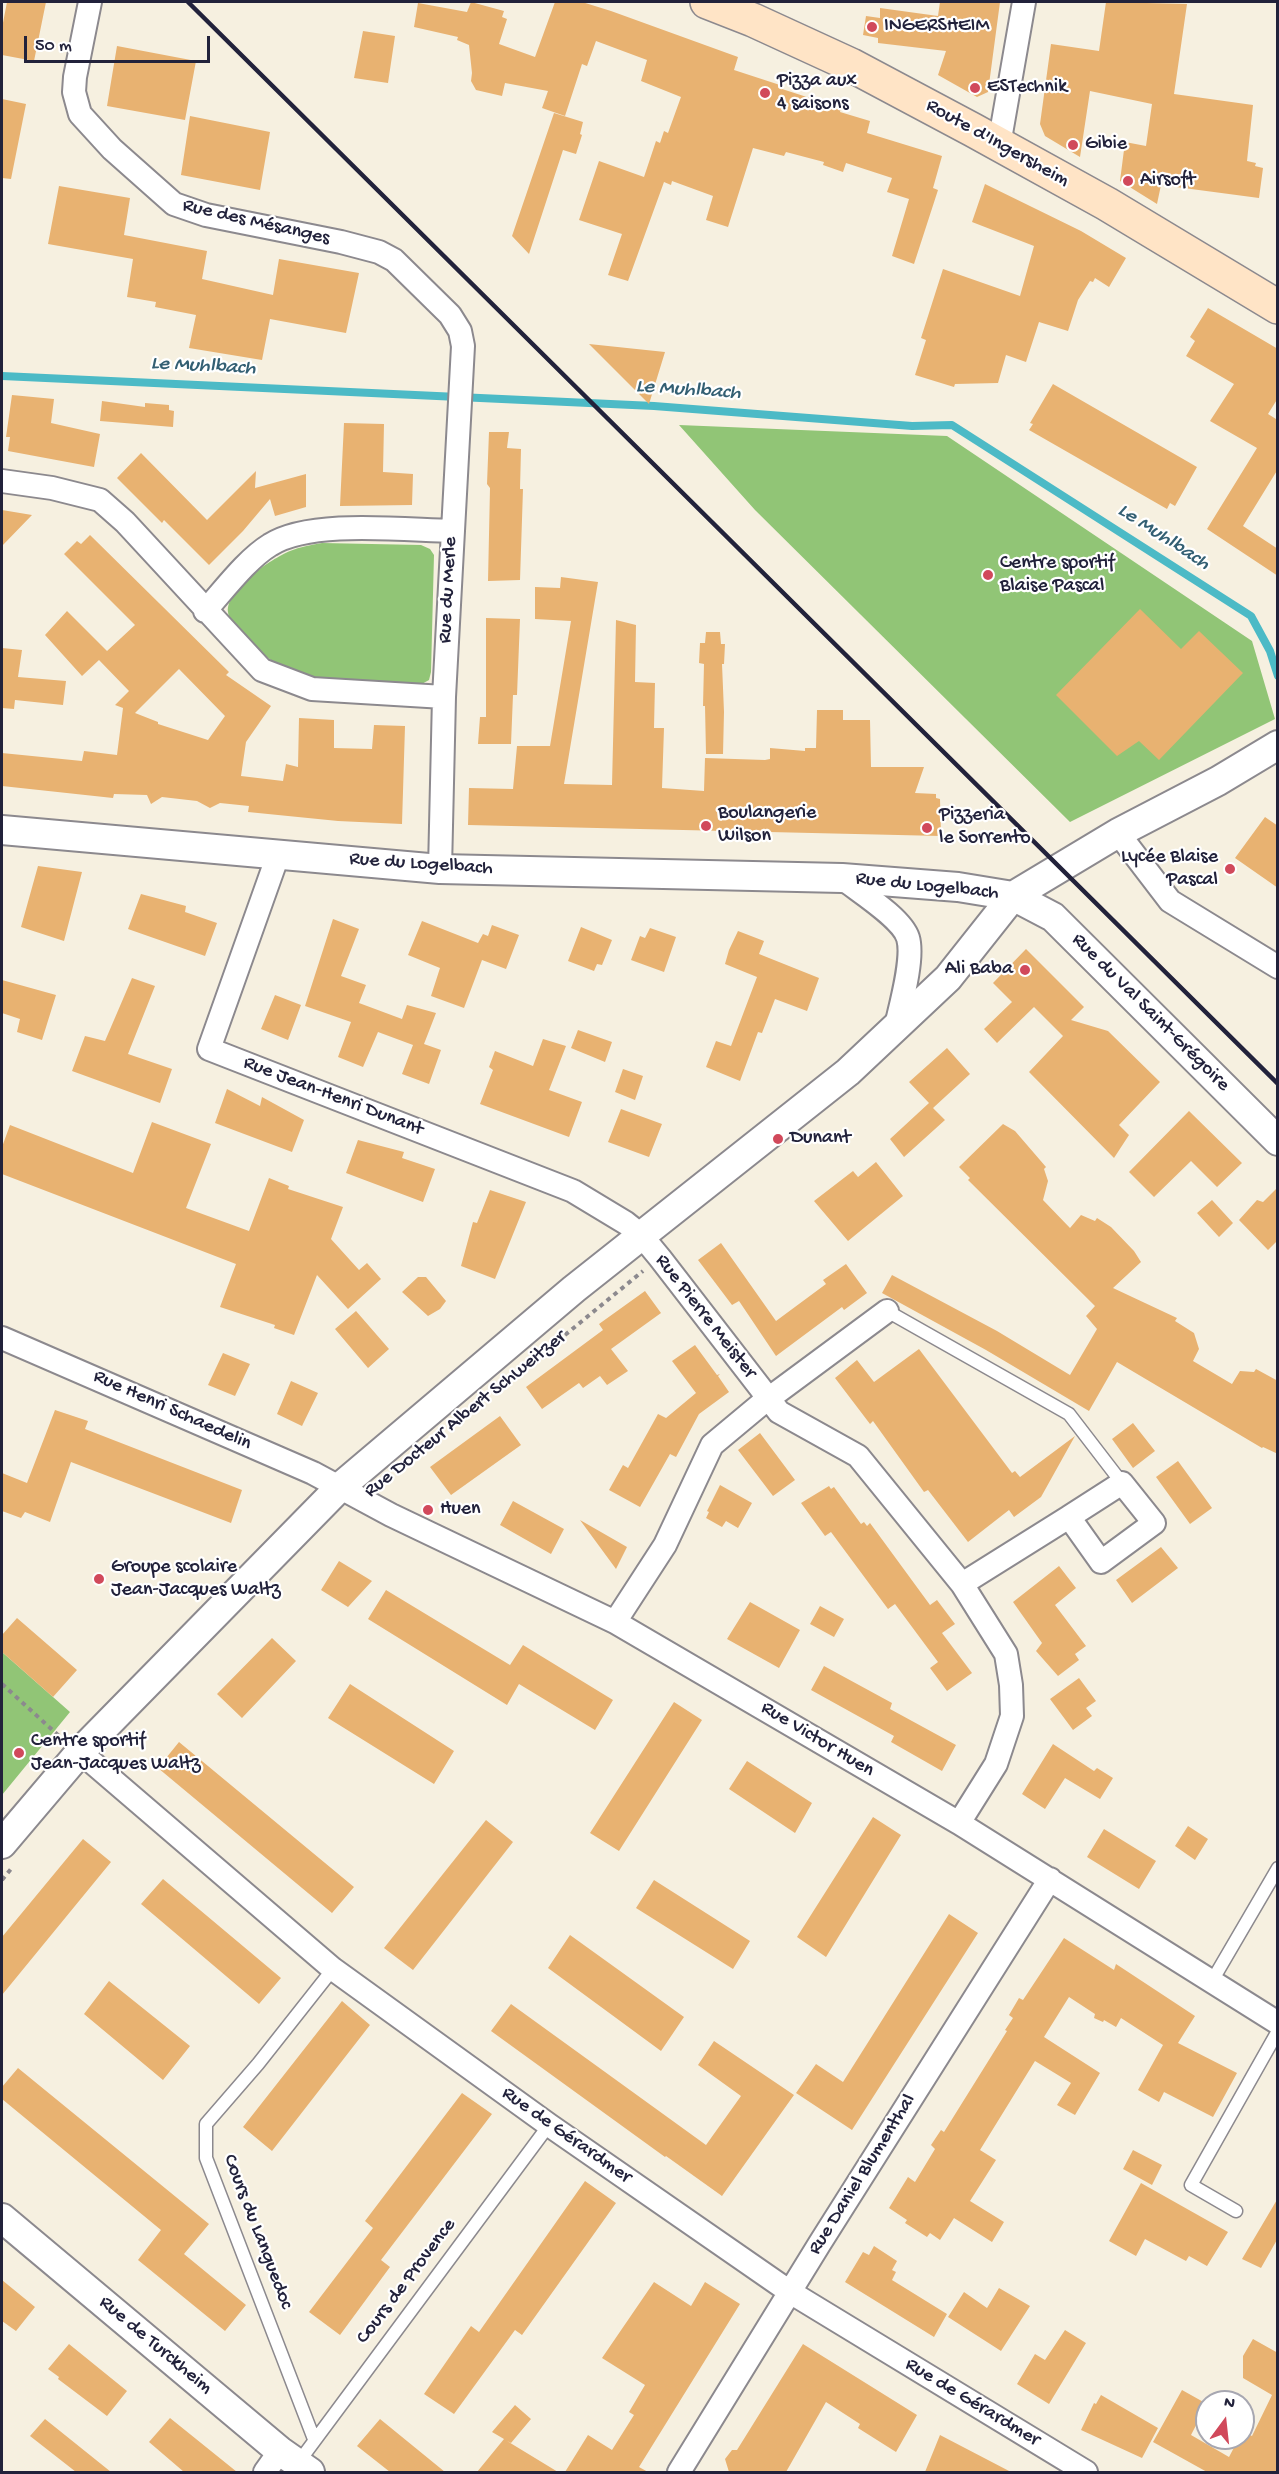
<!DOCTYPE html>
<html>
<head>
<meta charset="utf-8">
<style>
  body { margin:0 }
  #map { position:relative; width:1279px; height:2474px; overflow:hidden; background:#f6f0e0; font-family:"Gochi Hand",sans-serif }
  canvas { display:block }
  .frame { position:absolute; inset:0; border:3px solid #22223b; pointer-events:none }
  .north { position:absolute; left:1195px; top:2390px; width:60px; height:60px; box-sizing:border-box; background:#fff; border:2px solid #a7a7b1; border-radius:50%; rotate:15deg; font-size:16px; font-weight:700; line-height:24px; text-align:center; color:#22223b }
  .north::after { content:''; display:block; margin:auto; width:21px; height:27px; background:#d1495b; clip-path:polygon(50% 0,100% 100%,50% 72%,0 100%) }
  .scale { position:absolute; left:24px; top:36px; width:186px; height:27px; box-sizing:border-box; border:3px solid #22223b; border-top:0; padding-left:8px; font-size:18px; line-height:21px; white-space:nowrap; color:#22223b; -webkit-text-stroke:4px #fff; paint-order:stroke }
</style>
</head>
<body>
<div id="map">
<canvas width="1279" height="2474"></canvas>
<div class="frame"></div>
<div class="north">N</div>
<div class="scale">50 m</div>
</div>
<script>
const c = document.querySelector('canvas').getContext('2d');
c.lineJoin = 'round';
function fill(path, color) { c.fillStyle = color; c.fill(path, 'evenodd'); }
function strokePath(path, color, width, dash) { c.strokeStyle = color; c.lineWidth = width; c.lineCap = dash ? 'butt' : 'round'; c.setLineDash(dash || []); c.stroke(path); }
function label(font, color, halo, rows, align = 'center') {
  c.font = font + ' "Gochi Hand",sans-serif'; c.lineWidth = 4.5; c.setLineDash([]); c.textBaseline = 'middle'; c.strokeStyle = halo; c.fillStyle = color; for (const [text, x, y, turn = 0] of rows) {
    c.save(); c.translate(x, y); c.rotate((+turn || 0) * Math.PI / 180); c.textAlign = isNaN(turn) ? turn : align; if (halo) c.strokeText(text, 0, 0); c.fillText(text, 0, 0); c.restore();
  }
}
fill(new Path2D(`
  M679,425L947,436L1252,641L1275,719L1070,822L755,510Z
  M322,543L421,545L430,549L434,555L431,672L429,680L418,686C378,683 323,685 286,669C271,662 261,652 250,641C242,634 229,623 228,612C226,589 271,559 290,551C300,547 311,545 322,543Z
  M2,1652L70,1712L2,1795Z`), '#91c576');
strokePath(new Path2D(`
  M2,376L654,406L912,426L952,425L1251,616L1270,651L1278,676`), '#4cbac6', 8);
fill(new Path2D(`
  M7,2H46L34,61L2,55V28Z
  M471,2L504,11L502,17L507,19L499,44L535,57L555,2H582L611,11L738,57L734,70L783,86L782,89L841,108L840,112L870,121L867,133L942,156L933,188L938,190L914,264L892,256L909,199L887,192L892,178L846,163L843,172L823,165L824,162L786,152L784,156L753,148L728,227L706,220L713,196L672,181L671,185L664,182L628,281L608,275L622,234L579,220L599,161L644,177L656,141L660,143L664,131L668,133L681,97L641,81L647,60L596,41L587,66L582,64L565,116L542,108L548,91L505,83L502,96L476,90L471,81L472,73L469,45L457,40L458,37L414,27L418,3L467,12Z
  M940,2H1000L988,92L977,97L938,75L946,51L878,43V38L863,35L866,16L880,18V8L938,16Z
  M1106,2L1187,4L1174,94L1253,105L1247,161L1256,163L1255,166L1263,168L1259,198L1161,185L1157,204L1120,181L1125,142L1146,146L1152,104L1090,91L1080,157L1045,136L1040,124L1051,44L1099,51Z
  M363,31L395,36L388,83L354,78Z
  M117,46L196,61L185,120L107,106Z
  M2,99L26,104L11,179L2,178Z
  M554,113L583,122L580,134L582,135L576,154L563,150L529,254L512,236Z
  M190,116L270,132L260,190L181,175Z
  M985,184L1081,231L1126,258L1109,287L1095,278L1093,282L1090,281L1078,300L1068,331L1039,322L1026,362L1006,355L998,383L955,384L954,387L915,375L926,340L921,338L943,269L1020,296L1034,246L972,222Z
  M59,186L130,198L124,235L207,251L202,279L273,295L279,259L359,273L346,333L270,319L262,360L189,348L196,315L155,307L156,302L127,297L133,259L48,244Z
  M1208,308L1278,349V398L1268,414L1276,419L1278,416V469L1243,526L1278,549V576L1207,529L1257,448L1210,421L1234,384L1186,356L1195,341L1190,337Z
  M589,344L665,352L649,404Z
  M1053,384L1197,467L1175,506L1170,503L1167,509L1029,430L1033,424L1030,423Z
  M12,395L54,399L51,423L100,434L94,467L8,451L10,437H6Z
  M102,401L145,407V403L169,405V410L174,411L173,427L100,421Z
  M344,423L384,424L383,472L413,474L412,505L340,506Z
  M489,432H509L507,448L521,449L520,489H523L520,580L488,581L490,488L487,484Z
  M141,453L207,520L256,471L255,488L306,474V507L275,516L270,499L243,531L209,565L164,520L162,523L117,478Z
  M2,510L32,515L2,546Z
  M90,535L229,672L226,675L271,706L246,742L241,776L283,781L286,764L298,767L299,718L334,720V748L372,749L374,725L405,726L402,824L338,821L248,812L249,806L220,803L210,808L197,801L162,797L151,804L147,795L114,794L113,798L2,786V753L82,761L84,751L117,755L123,708L115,705L129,691L99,660L82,676L45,635L67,611L107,651L135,625L64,554L77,541L81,544ZM179,669L225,716L208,740L158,724V722L135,713Z
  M561,577L598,582L564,784L612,785L616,620L636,625L635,682L655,683L654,728H664L662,788L704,791L705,758L765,760L770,759V748L805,751V748H816L817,710H843V720H870L871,767H924L915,793L936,794V798L940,799L941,836L468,825L469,788L513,789L517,746H550L571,621L535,619V587L560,588Z
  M1140,609L1181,649L1199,631L1243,673L1159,760L1139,741L1117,756L1056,695Z
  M486,618L520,619L517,695H513L511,744H478L480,717H486Z
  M706,632H720L721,644H725L724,664H722L724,712L723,754H706L705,706H703L704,664L699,663L700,643H705Z
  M2,648L22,650L18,677L66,681L63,705L15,700L14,709L2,708Z
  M1265,817L1278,826V888L1235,858Z
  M38,866L82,872L64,941L21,927Z
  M141,894L186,906L185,912L217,923L205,956L128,929Z
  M333,919L359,929L341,976L366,985L359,1003L402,1019L407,1005L436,1013L424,1044L441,1050L429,1084L402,1074L413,1045L378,1032L363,1067L338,1057L351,1022L305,1006Z
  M422,921L478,943L483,934L488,936L492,925L519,935L506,969L482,960L464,1008L431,996L440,968L408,955Z
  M581,927L612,940L602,965L597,964L594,971L568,961Z
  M650,928L676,937L664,972L631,960L640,936L645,938Z
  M738,931L764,941L759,954L819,978L807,1011L775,999L762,1033L758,1032L740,1081L706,1067L716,1041L731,1046L757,977L725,964L729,950Z
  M1026,949L1084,1007L1071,1020L1108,1031L1160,1082L1119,1125L1129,1135L1114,1158L1029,1072L1063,1036L1034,1007L997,1043L984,1029L1012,1002L993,983Z
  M132,978L155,986L128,1054L172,1069L160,1103L72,1071L85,1036L105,1041Z
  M2,980L56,995L42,1040L17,1032L20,1019L2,1013Z
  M275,995L301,1005L288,1040L261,1029Z
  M578,1030L612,1042L605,1062L571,1048Z
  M543,1039L566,1046L549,1090L582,1102L569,1137L480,1104L493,1070L489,1067L495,1051L533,1066Z
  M947,1048L970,1074L933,1108L945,1120L904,1157L890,1139L929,1103L909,1082Z
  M623,1069L643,1076L635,1100L615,1092Z
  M227,1089L260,1106L262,1097L304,1120L292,1152L215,1123Z
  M621,1109L662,1124L649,1157L608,1142Z
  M1189,1111L1242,1163L1217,1187L1191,1161L1154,1197L1129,1172Z
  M152,1122L211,1144L186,1208L249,1231L269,1178L289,1186L288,1189L343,1207L331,1239L359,1270L367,1263L381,1279L348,1309L317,1275L294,1335L274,1328L275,1325L220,1307L236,1264L2,1174V1147L10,1125L133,1173Z
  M1003,1124L1015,1131L1046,1167L1044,1169L1048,1181L1043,1200L1070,1228L1081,1215L1095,1221L1097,1218L1111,1227L1134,1251L1141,1262L1113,1288L1177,1318L1175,1321L1194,1333L1199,1349L1193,1361L1232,1384L1240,1371L1254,1372L1256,1369L1278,1381V1454L1263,1447L1262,1448L1117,1362L1089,1411L986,1350L882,1293L892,1275L997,1331L1070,1375L1097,1329L1086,1316L1095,1306L968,1180L970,1178L959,1167Z
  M358,1140L404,1152L402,1158L435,1169L423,1202L346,1173Z
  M876,1162L903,1196L848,1241L814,1201L853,1171L858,1177Z
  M1278,1187V1240L1268,1250L1239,1220L1257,1200L1263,1202Z
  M490,1190L526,1202L495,1279L461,1266L473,1222L477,1223Z
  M1212,1200L1233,1223L1219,1237L1197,1213Z
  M721,1243L776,1321L826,1284L823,1280L846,1264L867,1293L844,1310L842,1307L776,1356L739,1301L732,1305L698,1260Z
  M418,1277H426L446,1301L440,1309L428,1316L402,1292Z
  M645,1291L661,1313L611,1349L628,1371L607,1385L600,1376L583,1388L579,1383L542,1409L526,1387L603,1330L599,1324Z
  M356,1311L389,1349L368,1368L335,1329Z
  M695,1345L717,1375L720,1374L718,1376L729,1392L699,1414L676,1457L670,1454L640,1507L609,1490L623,1465L628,1468L658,1414L666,1418L696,1393L672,1361Z
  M919,1349L1012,1473L1015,1471L1020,1477L1075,1436L1041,1497L1014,1517L1009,1510L968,1542L928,1490L924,1492L873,1421L870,1424L835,1378L857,1360L874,1382Z
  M223,1353L250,1364L235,1396L208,1385Z
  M291,1381L318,1393L302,1426L277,1414Z
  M55,1410L88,1421L85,1429L242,1490L231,1523L71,1462L50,1522L25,1512L21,1518L2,1511V1473L27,1483Z
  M500,1416L521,1445L451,1495L430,1467Z
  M1133,1423L1155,1451L1133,1468L1112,1439Z
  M760,1433L795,1480L773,1496L738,1450Z
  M1178,1461L1212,1508L1190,1524L1156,1477Z
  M720,1485L752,1503L738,1528L726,1521L722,1527L706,1518L709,1512L707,1511Z
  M829,1486L831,1489L834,1487L861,1524L864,1522L867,1526L870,1523L930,1605L937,1600L955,1624L942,1633L972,1673L947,1691L930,1668L938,1662L895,1604L888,1609L831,1532L825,1536L801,1503Z
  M513,1501L564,1529L551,1554L500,1525Z
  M580,1520L627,1547L616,1569Z
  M1161,1547L1178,1568L1132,1603L1116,1580Z
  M339,1561L372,1581L348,1607L321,1590Z
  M1059,1566L1076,1588L1055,1605L1086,1646L1075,1654L1079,1660L1058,1676L1036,1651L1042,1643L1013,1602Z
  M386,1590L510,1665L523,1645L613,1700L595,1730L519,1684L507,1705L368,1619Z
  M750,1602L800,1630L779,1668L727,1639Z
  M820,1606L844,1619L834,1637L810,1624Z
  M17,1618L77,1670L53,1697L2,1652V1635Z
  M272,1638L296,1661L242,1718L217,1694Z
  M824,1666L892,1703L890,1709L956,1745L942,1771L891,1742L894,1736L811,1690Z
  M1079,1678L1096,1701L1086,1708L1092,1716L1073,1730L1050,1699Z
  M350,1684L454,1751L434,1784L328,1718Z
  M674,1702L702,1720L619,1851L590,1833Z
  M179,1742L354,1887L332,1913L158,1768Z
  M1053,1744L1094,1771L1097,1768L1113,1778L1100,1799L1065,1778L1045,1809L1022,1794Z
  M747,1761L812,1803L795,1833L729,1789Z
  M873,1817L901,1835L826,1957L797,1937Z
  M486,1820L513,1842L413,1970L384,1948Z
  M1188,1826L1208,1839L1195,1860L1175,1846Z
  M1104,1829L1156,1861L1139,1889L1087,1857Z
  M83,1839L111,1862L2,1995V1937Z
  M163,1879L281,1978L259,2004L141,1904Z
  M654,1880L750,1941L733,1969L636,1908Z
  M949,1914L978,1933L852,2130L796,2093L816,2064L843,2082Z
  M570,1935L684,2017L661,2051L548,1968Z
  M1064,1938L1114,1970L1116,1964L1195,2016L1178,2043L1237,2073L1213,2117L1164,2092L1159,2102L1138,2090L1163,2045L1121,2018L1116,2027L1104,2020L1103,2022L1094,2018L1095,2014L1069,1997L1044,2037L1100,2073L1075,2115L1057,2105L1071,2083L1035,2061L980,2150L996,2160L970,2201L1004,2222L992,2242L954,2218L940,2240L930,2233L927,2237L905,2223L907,2220L889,2208L908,2177L915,2182L935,2149L931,2145L941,2130L944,2132L1007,2031L1005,2030L1013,2018L1009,2015L1019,1998L1023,2000Z
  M109,1981L190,2046L163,2080L84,2014Z
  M342,2001L370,2025L272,2151L243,2127Z
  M511,2004L706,2145L741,2096L698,2065L714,2041L794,2095L722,2196L666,2156L665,2157L491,2031Z
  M18,2068L209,2224L184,2254L246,2305L225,2331L138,2260L161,2230L2,2099V2087Z
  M462,2093L492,2114L381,2260L390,2267L340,2335L309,2312L373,2228L365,2221Z
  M1133,2150L1162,2165L1152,2185L1123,2169Z
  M585,2181L616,2203L522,2335L515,2330L454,2414L424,2394L471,2326L479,2332Z
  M1141,2183L1228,2232L1207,2266L1189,2256L1186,2261L1145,2239L1136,2256L1109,2241Z
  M1278,2198V2238L1261,2268L1242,2259Z
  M874,2246L897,2261L892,2270L896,2272L892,2280L947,2314L934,2337L845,2282L863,2252L869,2255Z
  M2,2280L35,2307L16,2331L2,2321Z
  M654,2282L691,2306L705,2282L740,2304L639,2467L648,2472H565L588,2435L612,2450L634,2415L629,2412L645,2385L602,2358Z
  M999,2288L1030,2306L1001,2351L948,2317L964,2292L987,2308Z
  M1065,2330L1086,2343L1049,2404L1017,2384L1035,2354L1045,2360Z
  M1253,2339L1278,2353V2472H1207L1153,2442L1182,2390L1207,2404L1191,2435L1229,2457L1239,2438H1243V2435L1245,2436L1246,2433L1252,2436L1272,2395L1243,2378V2356Z
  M69,2344L127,2391L107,2416L58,2379L59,2377L48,2369Z
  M803,2344L917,2415L896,2452L858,2428L860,2424L826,2402L786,2472H729L725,2459L732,2450H737Z
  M1101,2395L1158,2428L1142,2458L1081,2430L1094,2403L1096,2404Z
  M515,2405L531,2419L511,2443L507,2441L558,2472H477L504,2439L492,2432Z
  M170,2418L237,2472H184L149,2442Z
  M45,2419L111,2472H76L30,2436Z
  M380,2419L445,2472H390L357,2446Z
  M940,2435L1011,2472H925Z`), '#e8b271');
const service = new Path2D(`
  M887,1311L1069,1414L1122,1483
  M1212,1981L1278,1868
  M1236,2211L1191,2185L1278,2031
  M314,2439L206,2158V2124L258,2064L333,1969
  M298,2463L549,2125`);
const minor = new Path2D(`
  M90,2L75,77L74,92L80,114L112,149L174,204L206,215L341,242L379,252L394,260L450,315L460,331L463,346L444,697L440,869
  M999,145L1024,2
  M2,481L52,488L100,500L125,522L262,670L312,689L444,697
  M205,611C224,590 247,559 270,545C310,519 404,530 452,531
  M1118,833L1170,901L1278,967
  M278,855L209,1049L573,1191L626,1223L641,1235L660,1258L779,1412L858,1456L962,1584L1006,1654L1011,1685L1012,1716L996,1764L959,1823
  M842,878C858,891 902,918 908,938C914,958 901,1004 896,1026
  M2,1338L313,1473L391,1515L615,1622L959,1823L1278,2023
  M1122,1483L1154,1523L1101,1562L1069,1517Z
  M962,1584L1069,1517
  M615,1622L665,1545L712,1445L760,1405L887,1311
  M80,1752L333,1969L549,2125L790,2292L1086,2472
  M265,2472L280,2451
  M679,2472L820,2243L1050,1879`);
const tertiary = new Path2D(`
  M2,830L440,869L842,878L958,887L1013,896L1053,917L1278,1141
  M2,1844L80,1752L340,1487L574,1289L848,1072L948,978L1013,896L1118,833L1218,781L1278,745
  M2,2218L280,2451L310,2472`);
const secondary = new Path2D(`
  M707,2L753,20L851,65L973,130L1107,204L1278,307`);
strokePath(service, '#8c898e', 15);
strokePath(minor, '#8c898e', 26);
strokePath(tertiary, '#8c898e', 32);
strokePath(secondary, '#8c898e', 36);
strokePath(new Path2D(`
  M565,1335L643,1271
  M2,1684L59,1736
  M2,1880L11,1869`), '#8c898e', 4, [4.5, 4.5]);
strokePath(service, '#fff', 12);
strokePath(minor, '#fff', 22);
strokePath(tertiary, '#fff', 28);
strokePath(secondary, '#ffe4c6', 33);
strokePath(new Path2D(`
  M188,2L1278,1084`), '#22223b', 4.5);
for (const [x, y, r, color] of [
  [872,27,6,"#d1495b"],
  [975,88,6,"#d1495b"],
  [765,93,6,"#d1495b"],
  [1073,145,6,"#d1495b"],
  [1128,181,6,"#d1495b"],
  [988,575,6,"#d1495b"],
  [706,826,6,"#d1495b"],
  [927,828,6,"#d1495b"],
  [1230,869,6,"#d1495b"],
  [1025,970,6,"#d1495b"],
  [778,1139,6,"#d1495b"],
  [428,1510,6,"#d1495b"],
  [99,1579,6,"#d1495b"],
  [19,1753,6,"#d1495b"]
]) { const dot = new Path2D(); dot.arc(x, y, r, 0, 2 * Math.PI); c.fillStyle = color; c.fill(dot); strokePath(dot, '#fff', 2); }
label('20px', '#22223b', '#fff', [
  ["INGERSHEIM",884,27],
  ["Pizza aux",777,82],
  ["4 saisons",777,105],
  ["ESTechnik",987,88],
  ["Gibie",1085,145],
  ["Airsoft",1140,181],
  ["Centre sportif",1000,564],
  ["Blaise Pascal",1000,587],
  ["Boulangerie",718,814],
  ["Wilson",718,837],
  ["Pizzeria",939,816],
  ["le Sorrento",939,839],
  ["Lycée Blaise",1218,858,"right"],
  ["Pascal",1218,881,"right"],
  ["Ali Baba",1013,970,"right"],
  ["Dunant",790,1139],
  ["Huen",440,1510],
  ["Groupe scolaire",111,1568],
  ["Jean-Jacques Waltz",111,1591],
  ["Centre sportif",31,1742],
  ["Jean-Jacques Waltz",31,1765]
], 'left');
label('20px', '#22223b', '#fff', [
  ["Route d'Ingersheim",997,144,29],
  ["Rue des Mésanges",256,223,13],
  ["Rue du Merle",449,590,-87],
  ["Rue du Logelbach",421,865,4],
  ["Rue du Logelbach",927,887,6],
  ["Rue du Val Saint-Grégoire",1150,1013,45],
  ["Rue Jean-Henri Dunant",333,1097,21],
  ["Rue Pierre Meister",705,1317,52],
  ["Rue Henri Schaedelin",172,1411,24],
  ["Rue Docteur Albert Schweitzer",466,1415,-39],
  ["Rue Victor Huen",817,1740,31],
  ["Rue de Gérardmer",566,2136,35],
  ["Rue Daniel Blumenthal",863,2175,-58],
  ["Cours du Languedoc",257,2232,69],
  ["Cours de Provence",407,2282,-53],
  ["Rue de Turckheim",155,2346,40],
  ["Rue de Gérardmer",972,2403,31]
]);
label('italic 21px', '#335f73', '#fff', [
  ["Le Muhlbach",203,367,3],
  ["Le Muhlbach",688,391,4],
  ["Le Muhlbach",1163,538,33]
]);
</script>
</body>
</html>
